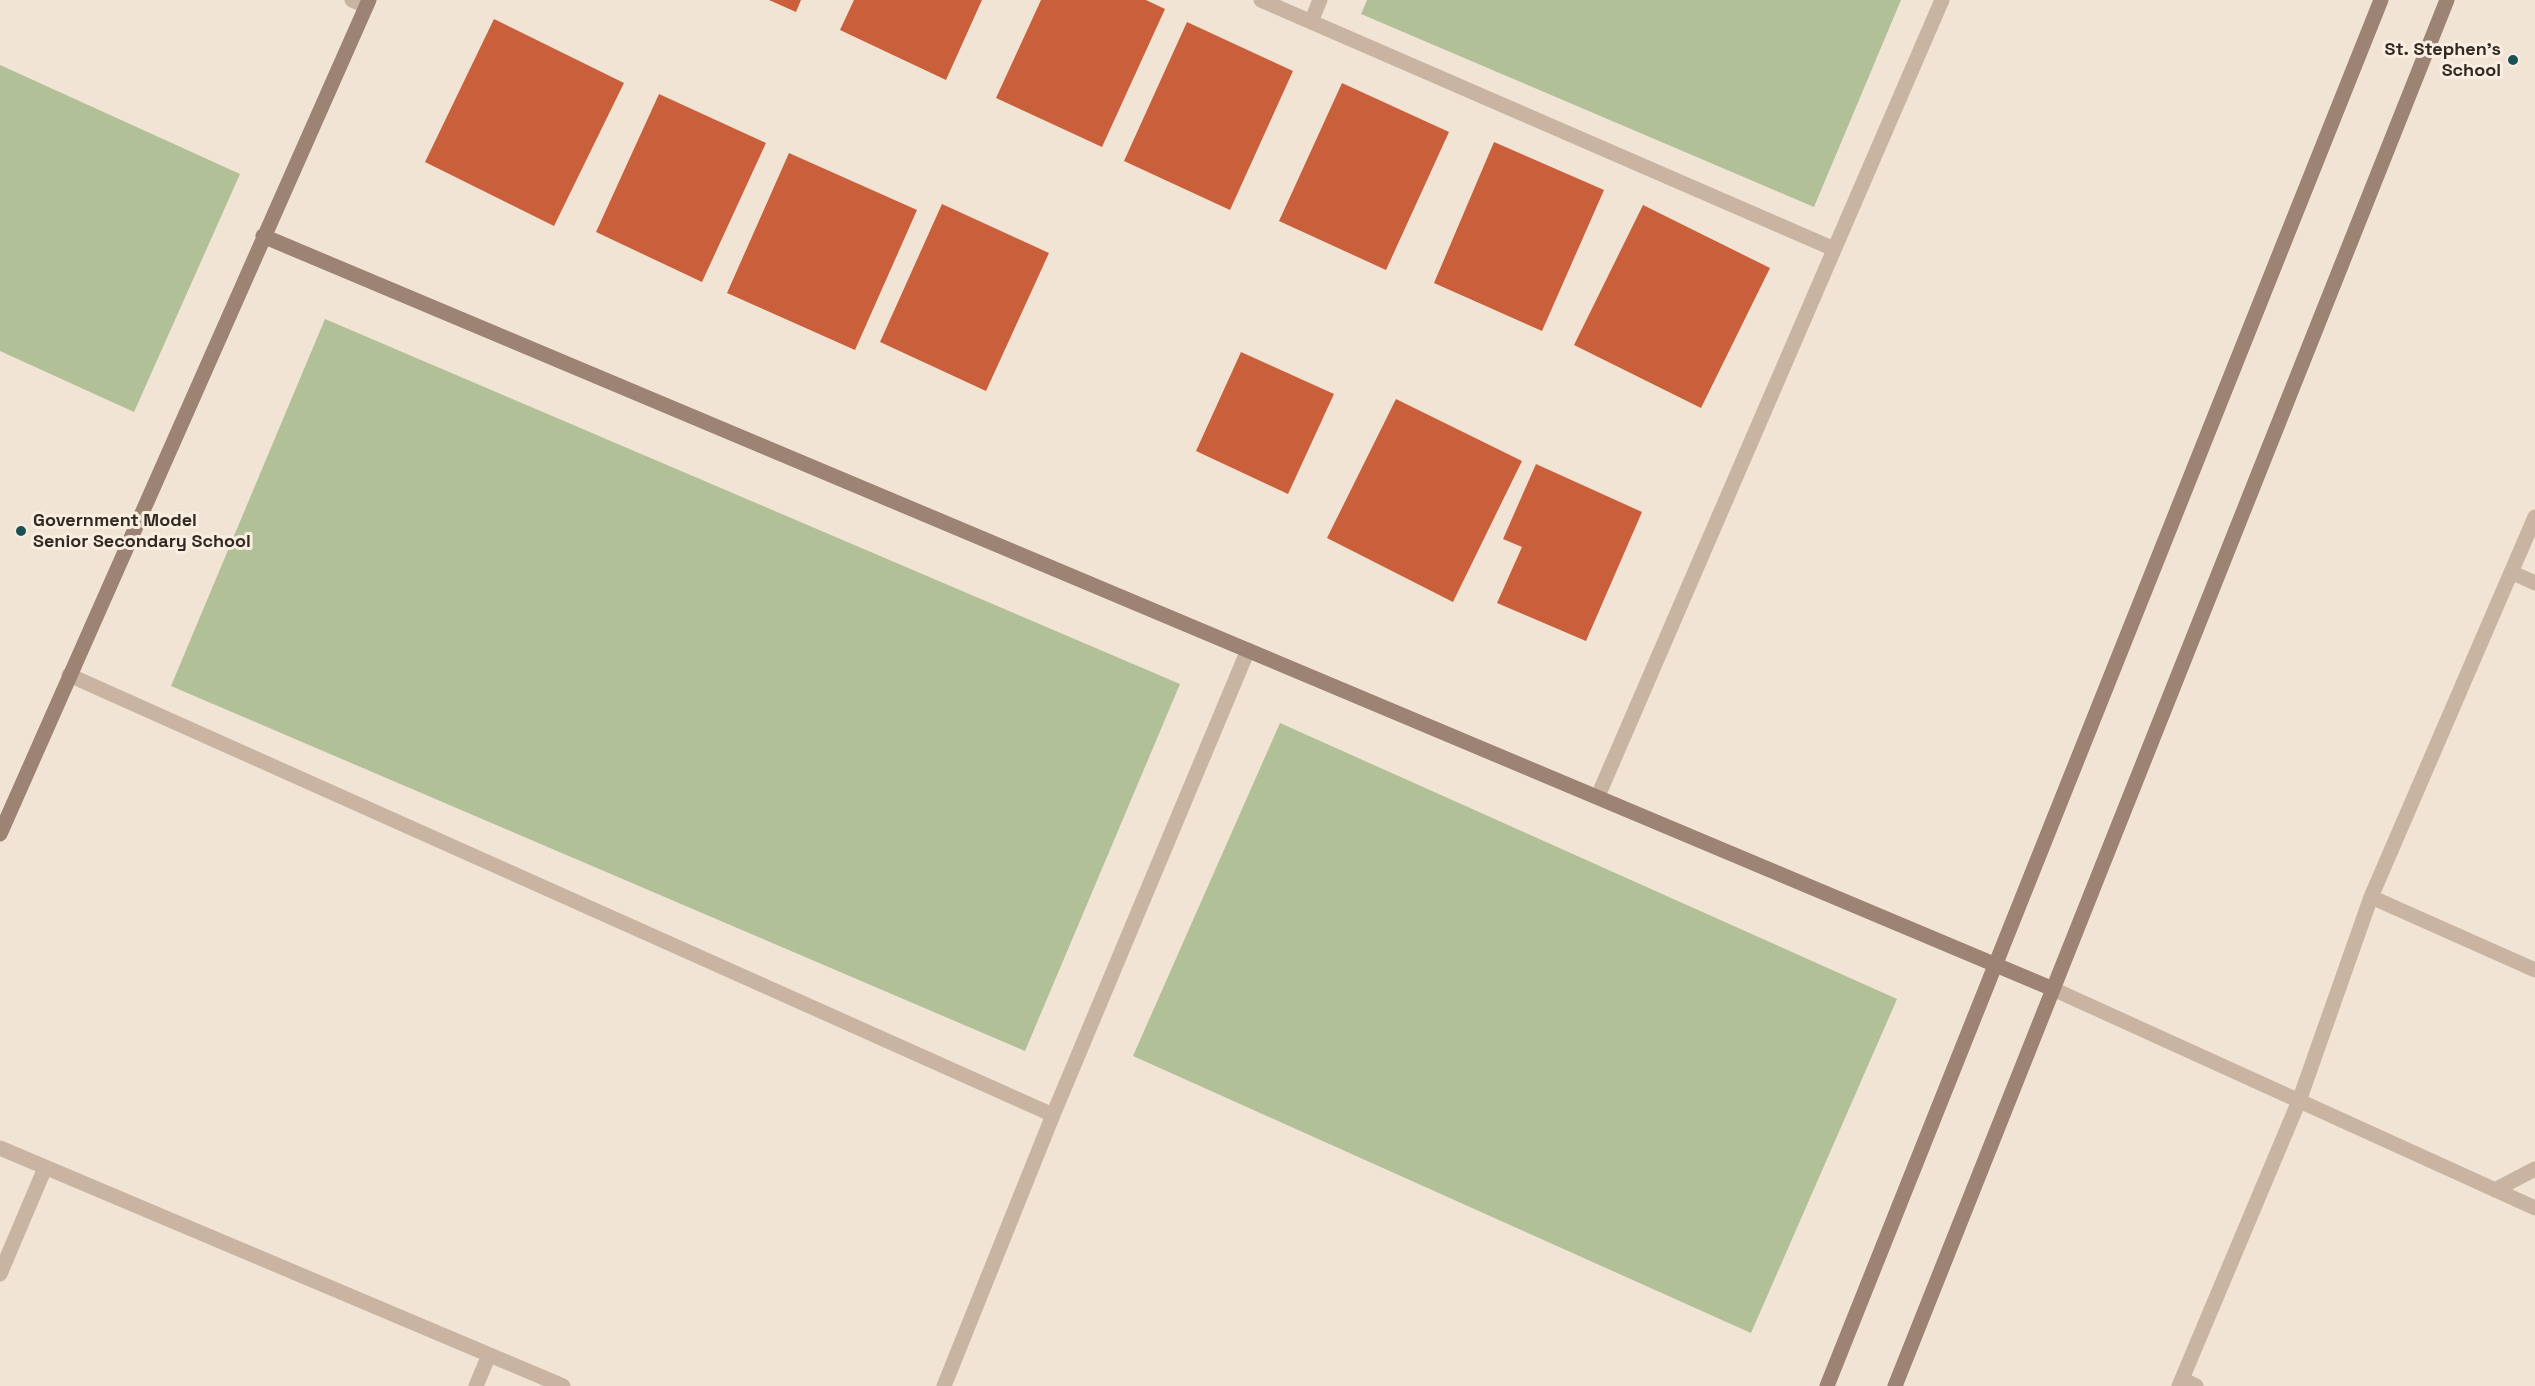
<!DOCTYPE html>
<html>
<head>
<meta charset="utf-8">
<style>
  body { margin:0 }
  canvas { display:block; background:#f1e4d5 }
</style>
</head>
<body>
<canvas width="2535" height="1386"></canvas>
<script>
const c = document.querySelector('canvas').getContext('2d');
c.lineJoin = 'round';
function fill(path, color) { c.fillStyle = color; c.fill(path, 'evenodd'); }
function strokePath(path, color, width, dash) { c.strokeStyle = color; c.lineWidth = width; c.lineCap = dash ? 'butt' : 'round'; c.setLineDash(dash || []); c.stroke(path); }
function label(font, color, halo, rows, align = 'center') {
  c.font = font + ' "Space Grotesk",sans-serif'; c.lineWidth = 6; c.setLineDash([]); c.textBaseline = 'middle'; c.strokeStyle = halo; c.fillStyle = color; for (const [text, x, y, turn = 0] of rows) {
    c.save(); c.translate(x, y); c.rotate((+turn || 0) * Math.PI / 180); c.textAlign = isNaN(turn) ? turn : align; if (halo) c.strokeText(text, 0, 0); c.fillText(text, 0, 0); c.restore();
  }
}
fill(new Path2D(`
  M1367,0H1901L1814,207L1361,14Z
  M0,65L240,174L134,412L0,351Z
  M325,319L1180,684L1025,1051L171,686Z
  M1280,723L1897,999L1751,1333L1133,1056Z`), '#b1c096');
fill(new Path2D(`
  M769,0H801L796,12Z
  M854,0H982L946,80L840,30Z
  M1041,0H1146L1165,9L1102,147L996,98Z
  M494,19L624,83L554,226L425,162Z
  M1187,22L1293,71L1230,210L1124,161Z
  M1342,83L1449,132L1386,270L1279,221Z
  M659,94L766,143L702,282L596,232Z
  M1494,142L1604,190L1542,331L1434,283Z
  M789,153L917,210L855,350L727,293Z
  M942,204L1049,253L986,391L880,342Z
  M1643,205L1770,268L1701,408L1574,345Z
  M1241,352L1334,394L1288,494L1196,451Z
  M1396,399L1522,461L1453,602L1327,538Z
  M1536,464L1642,512L1586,641L1497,603L1522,547L1503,539Z`), '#ca603b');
strokePath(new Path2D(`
  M352,0L366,6
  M1261,0L1834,249
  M1311,22L1320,0
  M2511,572L2535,583
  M69,675L1053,1115
  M1598,796L1942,0
  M2371,897L2535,970
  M2053,989L2535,1208
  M0,1148L563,1386
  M2495,1190L2535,1169
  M0,1274L45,1168
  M2182,1379L2196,1386
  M476,1386L489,1355
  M944,1386L1053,1115L1248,650
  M2179,1386L2299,1101L2371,897L2535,517`), '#c9b4a2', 15);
strokePath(new Path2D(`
  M263,236L2053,989
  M0,834L369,0
  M1827,1386L2381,0
  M1895,1386L2447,0`), '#9c8373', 15);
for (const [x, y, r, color] of [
  [2513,60,6,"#195055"],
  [21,531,6,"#195055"]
]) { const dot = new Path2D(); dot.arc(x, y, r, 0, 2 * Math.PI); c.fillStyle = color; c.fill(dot); strokePath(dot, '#f9efe1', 2); }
label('bold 18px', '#332924', '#f9efe1', [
  ["St. Stephen's",2501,50],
  ["School",2501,71],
  ["Government Model",33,521,"left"],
  ["Senior Secondary School",33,542,"left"]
], 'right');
</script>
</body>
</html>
